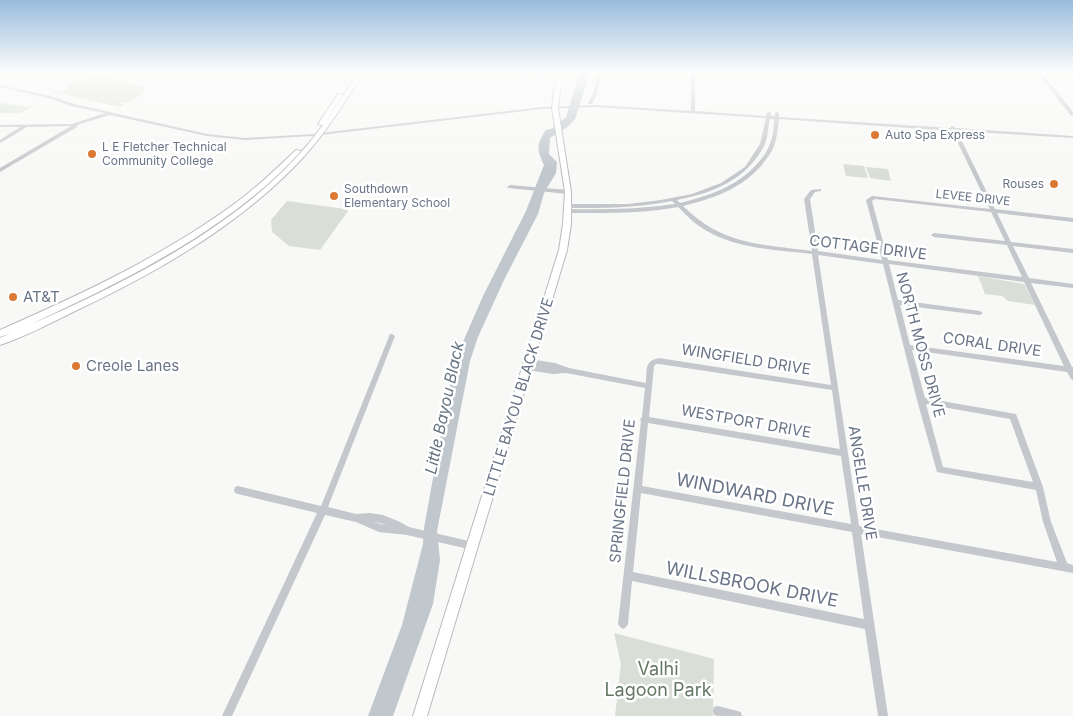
<!DOCTYPE html>
<html>
<head>
<meta charset="utf-8">
<style>
  body { margin:0 }
  canvas { display:block; background:#f8f8f6 }
</style>
</head>
<body>
<canvas width="1073" height="716"></canvas>
<script>
const c = document.querySelector('canvas').getContext('2d');
c.lineJoin = 'round';
function fill(path, color) { c.fillStyle = color; c.fill(path, 'evenodd'); }
function strokePath(path, color, width, dash) { c.strokeStyle = color; c.lineWidth = width; c.lineCap = dash ? 'butt' : 'round'; c.setLineDash(dash || []); c.stroke(path); }
function label(font, color, halo, rows, align = 'center') {
  c.font = font + ' Inter,sans-serif'; c.lineWidth = 5; c.setLineDash([]); c.textBaseline = 'middle'; c.strokeStyle = halo; c.fillStyle = color; for (const [text, x, y, turn = 0] of rows) {
    c.save(); c.translate(x, y); c.rotate((+turn || 0) * Math.PI / 180); c.textAlign = isNaN(turn) ? turn : align; if (halo) c.strokeText(text, 0, 0); c.fillText(text, 0, 0); c.restore();
  }
}
fill(new Path2D(`
  M86,74L144,86V93L128,102L120,103L124,105L120,107L52,92L55,90L64,92C68,82 79,80 89,78L83,76Z
  M41,101L21,113H0V103L29,107Z
  M843,164L864,166L868,178L846,176Z
  M866,167L888,169L891,181L870,178Z
  M287,201L345,209L348,211L320,250L289,246L272,232L271,220Z
  M978,276L1024,284L1035,305L1008,301L1002,296L985,294Z
  M614,633L714,659L713,716H615L621,664Z`), '#d9dfd7');
fill(new Path2D(`
  M580,72H590L575,119L566,128L550,138L549,154L557,162L556,173L544,193L538,214L504,280L478,337L470,361L437,531L440,560L433,604L393,716H368L402,625L423,544L424,528L451,379L463,342L483,296L526,211L544,165C537,150 536,144 546,130L551,129L566,117Z`), '#c0c7cd');
const major = new Path2D(`
  M359,72H364C343,105 322,139 294,167C231,231 150,276 69,314C47,325 24,337 0,345V338C113,289 249,227 323,125L318,124L338,94L343,95L324,124Z
  M561,72H566L560,90L558,108L571,192V224L567,250L427,716H413L559,250L563,224L565,192L552,108L554,90Z
  M296,150L301,151C243,217 148,269 69,306C47,316 24,329 0,337V330C80,295 159,258 230,207C254,190 275,170 296,150Z`);
strokePath(major, '#b7babf', 2);
fill(new Path2D(`
  M478,72L562,75L564,76L562,77L479,74H478Z
  M598,72H602L597,94L592,104H588V103L593,94Z
  M691,72H695V111L766,116L767,113L769,112L771,113V116H775V113L777,112L779,113V117L951,128V126H953L956,128L1073,136V138L957,131L995,209L1073,218V222L997,213L1011,242L1073,249V253L1013,246L1029,278L1073,284V288L1031,283L1072,367H1073V380L1071,379L1067,372L912,350L925,398L1016,414L1043,487L1051,522L1067,563L1073,565V573L861,534L888,716H878L865,629L632,581L628,624L626,627L623,629L620,627L618,624L641,421L640,419L642,417L645,388L566,373L553,374L528,370L526,369L525,367L526,365L528,364L526,362L527,360L529,359L555,363L569,368L646,383C647,370 644,361 659,358L831,385L812,254C778,250 738,249 707,231C696,225 687,216 678,207C642,214 605,213 568,213L565,211L568,209C604,210 639,209 675,204L672,201C638,208 603,208 568,208L565,206L568,204H628L661,200L692,194L721,183L745,167L760,144L766,118L595,107L542,109L312,136L245,140L207,136L110,115L77,125V127L0,172V168L71,126L27,127L0,143V140L20,127H0V125L72,124L105,113L71,106L48,98L0,87V85L51,96L74,104L207,134L245,138L312,134L542,107L595,105L691,111ZM770,119H774C774,128 773,137 769,146C766,154 761,159 756,165C736,187 708,196 680,203L677,200C713,193 746,180 764,146C768,138 768,127 770,119ZM779,119L952,131L990,209L872,196L866,200L882,260L818,251L810,199L815,192L821,191V189L811,190L804,199L812,251C760,244 722,245 683,206C714,198 739,190 761,166C766,159 771,154 774,146C777,138 778,128 779,119ZM875,199L991,212L1005,241L934,233L931,235L934,237L1007,245L1022,277L888,260L872,201ZM818,255L883,264L917,400L937,472L1036,490L1043,522L1057,562L859,526ZM889,264L1024,282L1064,366L910,345L900,305L980,315L983,313L980,311L898,300ZM656,364H659L832,390L840,449L649,417L654,366ZM926,404L1010,419L1033,482L943,467ZM648,423L841,456L851,524L642,486ZM641,493L852,532L864,619L633,572Z
  M756,72H796L794,73H758Z
  M1037,72H1041L1073,112V116H1071Z
  M510,185L568,190L571,192L568,194L508,188L507,187Z
  M390,334H392L395,336L328,507L356,514L370,513L383,515L398,521L409,527L473,542L476,543L477,546L476,549L473,550L407,535L379,532L356,522L325,515L232,716H222L317,513L238,494L235,493L234,490L235,487L238,486L321,506ZM374,522L388,525L380,524Z
  M718,706L741,712L742,716H718L714,715L713,711L714,707Z`), '#c4c7cb');
fill(major, '#fff');
const sky = c.createLinearGradient(0, 0, 0, 172);
sky.addColorStop(0, '#98bcdd');
sky.addColorStop(0.42, '#fcfcfb');
sky.addColorStop(1, '#fcfcfb00');
c.fillStyle = sky;
c.fillRect(0, 0, 1073, 172);
for (const [x, y, r, color] of [
  [875,135,5,"#db7934"],
  [92,154,5,"#db7934"],
  [1054,184,5,"#db7934"],
  [334,196,5,"#db7934"],
  [13,297,5,"#db7934"],
  [76,366,5,"#db7934"]
]) { const dot = new Path2D(); dot.arc(x, y, r, 0, 2 * Math.PI); c.fillStyle = color; c.fill(dot); strokePath(dot, '#fff', 2); }
label('12px', '#697486', '#fff', [
  ["Auto Spa Express",885,135],
  ["L E Fletcher Technical",102,147],
  ["Community College",102,161],
  ["Rouses",1044,184,"right"],
  ["Southdown",344,189],
  ["Elementary School",344,203]
], 'left');
label('12px', '#697486', '#fff', [
  ["LEVEE DRIVE",973,198,6]
]);
label('15px', '#697486', '#fff', [
  ["COTTAGE DRIVE",868,248,7],
  ["NORTH MOSS DRIVE",920,345,75],
  ["CORAL DRIVE",992,345,8],
  ["WINGFIELD DRIVE",746,360,9],
  ["LITTLE BAYOU BLACK DRIVE",519,397,-73],
  ["WESTPORT DRIVE",746,422,10],
  ["ANGELLE DRIVE",862,483,81],
  ["SPRINGFIELD DRIVE",623,491,-84]
]);
label('15px', '#697486', '#fff', [
  ["AT&T",23,297],
  ["Creole Lanes",86,366]
], 'left');
label('italic 16px', '#657481', '#fff', [
  ["Little Bayou Black",445,408,-78]
]);
label('18px', '#697486', '#fff', [
  ["WINDWARD DRIVE",755,495,11],
  ["WILLSBROOK DRIVE",752,585,11]
]);
label('18px', '#647864', '#fff', [
  ["Valhi",658,670],
  ["Lagoon Park",658,691]
]);
</script>
</body>
</html>
